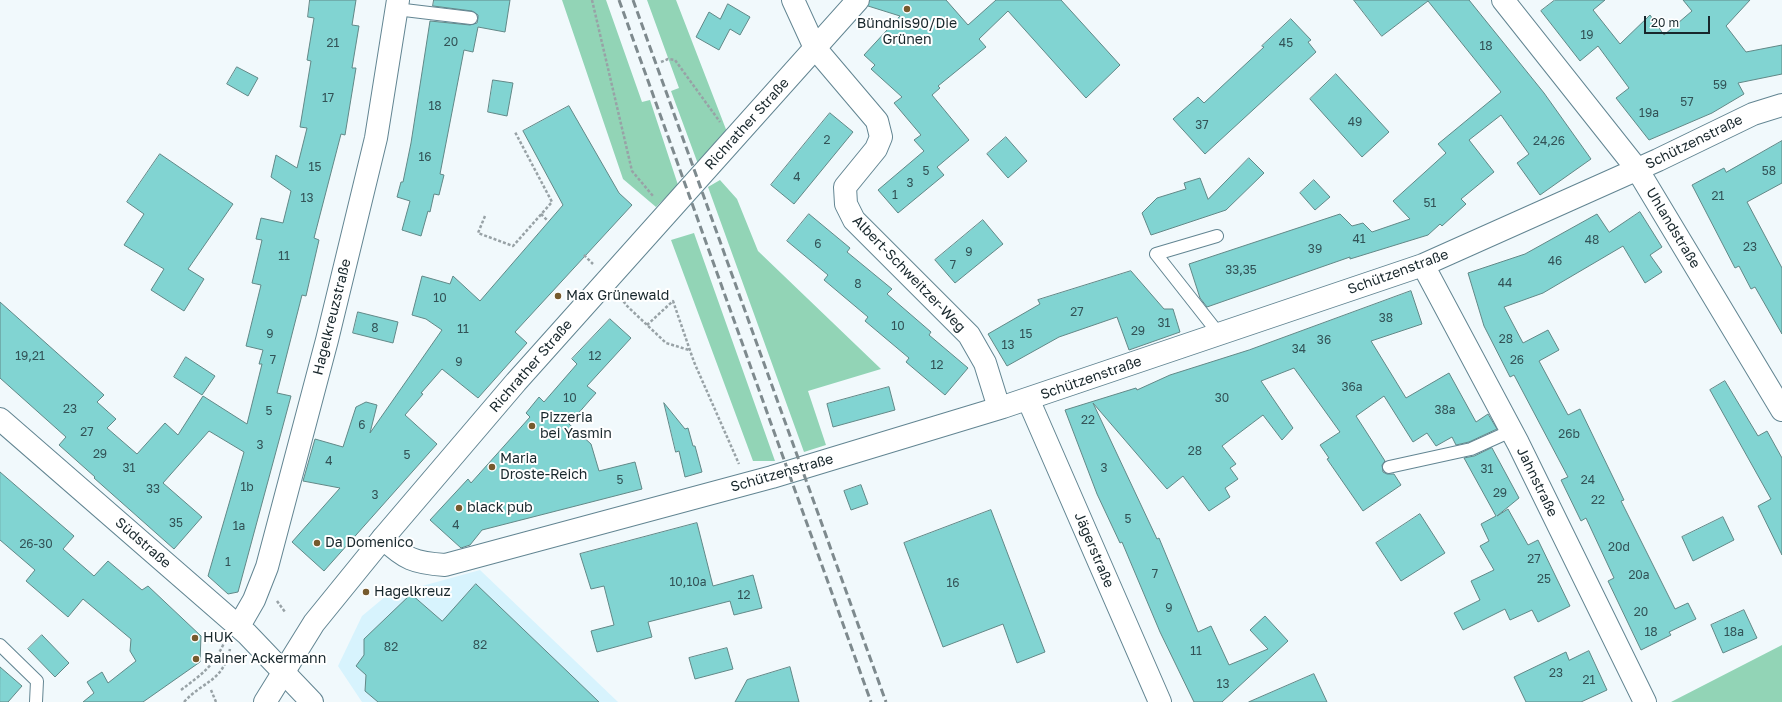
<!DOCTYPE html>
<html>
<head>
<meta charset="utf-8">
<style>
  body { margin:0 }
  #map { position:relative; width:1782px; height:702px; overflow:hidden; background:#f1f9fc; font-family:"Golos Text",sans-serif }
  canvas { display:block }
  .scale { position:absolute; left:1644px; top:16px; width:66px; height:18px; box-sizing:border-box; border:2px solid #18272c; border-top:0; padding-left:5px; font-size:12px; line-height:14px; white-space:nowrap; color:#18272c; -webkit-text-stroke:3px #fff; paint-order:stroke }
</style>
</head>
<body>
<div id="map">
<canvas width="1782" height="702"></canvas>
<div class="scale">20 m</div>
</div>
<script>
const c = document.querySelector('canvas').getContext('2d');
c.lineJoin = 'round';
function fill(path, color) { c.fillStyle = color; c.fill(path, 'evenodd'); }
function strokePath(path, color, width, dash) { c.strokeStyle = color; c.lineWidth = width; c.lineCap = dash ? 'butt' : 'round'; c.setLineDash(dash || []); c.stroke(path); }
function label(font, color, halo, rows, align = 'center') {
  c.font = font + ' "Golos Text",sans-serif'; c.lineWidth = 4; c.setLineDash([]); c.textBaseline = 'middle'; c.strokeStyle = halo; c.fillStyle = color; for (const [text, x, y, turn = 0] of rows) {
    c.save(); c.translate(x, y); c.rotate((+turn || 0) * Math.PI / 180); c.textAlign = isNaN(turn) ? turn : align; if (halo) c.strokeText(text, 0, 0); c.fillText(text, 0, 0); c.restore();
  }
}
fill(new Path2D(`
  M480,570L618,702H362L338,666L362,616L386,596Z`), '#d7f3fd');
fill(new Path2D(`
  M562,0H606L642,102L650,100L678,185L656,207L623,179Z
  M647,0H676L727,132L698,164L671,91L679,88Z
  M720,180L737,199L758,251L881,369L808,391L826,445L804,452L708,187Z
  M694,233L775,461H753L671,240Z
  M1782,645V702H1671Z`), '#92d4b6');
const building = new Path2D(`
  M310,0H356L352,25L359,26L352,68H356L345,135L341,134L314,238L319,240L306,296L302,295L277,393L291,396L238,592L228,594L208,576L244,452L209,431L163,483L202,517L174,549L94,478L95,477L59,445L66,437L0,378V302L104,395L97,402L116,419L107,428L137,454L165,423L178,435L203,396L247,424L262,364H259L263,350L246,346L261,285L252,283L262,240L256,239L261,218L283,223L291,191L271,177L276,155L297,168L307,128L300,127L311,61L307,60L314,18L308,17Z
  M434,0H510L505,32L478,27L473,52L464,50L440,174L444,175L439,195L434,194L430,212L428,211L421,236L402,230L410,201L397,197L401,182H403L411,143L430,21L470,25L477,23L478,18V15L472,11L433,6Z
  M870,0H946L968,25L996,0H1061L1120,65L1086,98L1008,11L979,39L986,47L938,86L940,88L932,95L969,140L937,167L944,175L898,213L878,190L924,151L914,140L921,135L894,103L902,97L871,69L875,65L864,55L900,16L868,6Z
  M1354,0H1469L1544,93L1591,159L1540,195L1517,163L1529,154L1501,115L1469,140L1494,172L1461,199L1466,204L1442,226L1440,224L1428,235L1350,259V257L1207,307L1200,298L1189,264L1340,214L1352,226L1363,223L1372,232L1410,219L1393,201L1446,153L1438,144L1501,92L1428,1L1382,36Z
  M1555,0H1605L1593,10L1620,44L1650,15L1664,35L1692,11L1683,0H1750L1726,26L1746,52L1782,45V74L1738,83L1744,94L1712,113L1649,140L1616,98L1629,88L1598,46L1580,61L1541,11Z
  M728,4L750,17L740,35L730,29L719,50L696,37L709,12L720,19Z
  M1291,19L1311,40L1308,42L1316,52L1205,154L1173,119L1198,97L1204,103L1264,47L1262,46Z
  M237,67L258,78L248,96L227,84Z
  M1336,74L1389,132L1362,157L1310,99Z
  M493,80L513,83L507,116L488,112Z
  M569,106L619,193L632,205L515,332L527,343L478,398L442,369L421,393L423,394L405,415L437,444L324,571L292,542L340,488L303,481L315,439L343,447L356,407L366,402L377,405L370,433L442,330L426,319L412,315L422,276L450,284L453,276L480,301L563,205L523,131Z
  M830,113L853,132L794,204L771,185Z
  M1006,137L1027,161L1008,178L987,154Z
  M1782,141V183L1747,202L1782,268V334L1755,287L1751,289L1739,266L1735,268L1692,185L1724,168L1726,172Z
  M160,154L233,204L188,269L204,279L184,311L151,290L164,269L124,245L144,214L127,202Z
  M1249,158L1264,173L1226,210L1151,235L1142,213L1157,198L1186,189L1184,183L1200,178L1208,199Z
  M1314,180L1330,197L1315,210L1300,193Z
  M1640,212L1662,247L1650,255L1662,272L1645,283L1623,246L1543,293L1504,307L1523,343L1548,330L1559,350L1539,361L1568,415L1580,409L1624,500L1621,501L1675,609L1688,603L1696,619L1669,632L1671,635L1641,650L1608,581L1614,578L1586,518L1581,521L1561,480L1568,477L1514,375L1510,377L1484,326L1468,273L1525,254L1597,214L1609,232Z
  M809,214L850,248L847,252L892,289L887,294L931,332L929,335L968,368L945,395L906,362L909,358L865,321L868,317L824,280L828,275L787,241Z
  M983,220L1003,244L955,283L935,260Z
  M1131,271L1164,309H1173L1180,332L1129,350L1117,317L1059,337L1007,366L988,334L1040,304L1038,300Z
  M1411,291L1422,324L1371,341L1406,398L1449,373L1476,422L1488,414L1497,429L1469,442L1456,445L1452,437L1436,446L1427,433L1413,442L1384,396L1356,416L1385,461L1382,465L1383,472L1387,474H1394L1401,485L1363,511L1327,459L1329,458L1320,445L1340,432L1294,368L1261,381L1293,428L1282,440L1263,415L1222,446L1236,464L1230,468L1238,479L1225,488L1230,497L1209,511L1183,476L1167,489L1093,403L1157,539L1159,538L1198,632L1211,626L1229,665L1268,649L1250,630L1265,616L1288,641L1222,702H1194L1160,632L1122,542L1120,543L1097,494L1065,410L1136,388L1137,390L1170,375L1249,350Z
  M358,312L398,322L393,343L353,333Z
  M610,319L631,338L587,386L596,393L569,424L591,444L599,471L635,462L642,489L482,530L470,545L461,548L430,520L468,479L471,483L530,417L526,413L539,397L544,402L577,364L572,359Z
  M186,357L215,376L202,395L174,377Z
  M1725,381L1758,436L1767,431L1782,458V555L1758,506L1771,499L1710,390Z
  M889,387L895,410L833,427L827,404Z
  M664,403L685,429L688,428L693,446H695L702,472L685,477L679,451L676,452Z
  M1492,448L1519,498L1497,516L1508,509L1528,545L1538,540L1570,606L1538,622L1532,610L1510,620L1505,609L1463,630L1454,613L1480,600L1471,581L1494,570L1480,546L1489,541L1481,524L1496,516L1464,458L1474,456Z
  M0,472L74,536L63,549L94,576L108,561L142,590L148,586L201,636L200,662L143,702H83L94,693L87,682L102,672L108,683L136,661L130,651L131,639L83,599L68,617L26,581L35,570L0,540Z
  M861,485L868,504L851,510L844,491Z
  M991,510L1045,652L1017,663L1003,624L943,647L904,543Z
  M1420,514L1445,553L1401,581L1376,543Z
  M1723,517L1734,540L1693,561L1682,537Z
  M697,523L713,586L753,575L762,608L734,615L730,601L648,622L652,637L597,652L591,631L614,625L604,586L591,589L580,554Z
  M476,584L571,675L599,702H378L365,691L366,675L356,666L364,655V639L411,594L442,621Z
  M1744,610L1757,638L1723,653L1711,625Z
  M42,635L69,663L55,677L28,649Z
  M727,648L733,669L695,679L689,658Z
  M1589,651L1607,690L1581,702H1526L1514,677L1566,652L1569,660Z
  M0,667L22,686L8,702H0Z
  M790,667L799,702H735L747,680Z
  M1314,674L1327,702H1249Z`);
fill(building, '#81d4d2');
strokePath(building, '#618887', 1);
const service = new Path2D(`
  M396,9L471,18
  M1217,236L1156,254L1219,334
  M1389,467L1471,449L1511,431
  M0,645L37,681L36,702`);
const minor = new Path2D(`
  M793,0L815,48L877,121L881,137L876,149L845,187L846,204L854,220L969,335L985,363L999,408
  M1503,0L1637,169L1782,410
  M1423,265L1518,443L1645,702
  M1028,399L1160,702
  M0,419L247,634L312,702
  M383,538C405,559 414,563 445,565L772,477L1003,407L1423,265L1658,160L1753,114L1782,105
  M239,626L254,600L267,567L327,340L376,138L398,0`);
const secondary = new Path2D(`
  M265,702L314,623L383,538L516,382L858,0`);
strokePath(service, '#628592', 14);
strokePath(minor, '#628592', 24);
strokePath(secondary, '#628592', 24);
strokePath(new Path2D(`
  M592,0L632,171L653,196
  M661,62L668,59L675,60L720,122
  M541,214L548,221
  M485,216L478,233L513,246L552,202L515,132
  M584,255L593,264
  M621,297L626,305L666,343L689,350
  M647,325L673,301L694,362L739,464
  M277,601L285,612
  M181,690C202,674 213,667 224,643
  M211,690L216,702
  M184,702C204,680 222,683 230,649`), '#98a2a6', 2.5, [3, 2]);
strokePath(service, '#fff', 12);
strokePath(minor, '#fff', 22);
strokePath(secondary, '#fff', 22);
strokePath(new Path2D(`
  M619,0L871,702
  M633,0L886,702`), '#7e8a8e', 3, [8, 4]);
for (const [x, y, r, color] of [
  [907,9,4,"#765a2d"],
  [558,296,4,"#765a2d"],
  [532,426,4,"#765a2d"],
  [492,467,4,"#765a2d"],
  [459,508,4,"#765a2d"],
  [317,543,4,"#765a2d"],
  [366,592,4,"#765a2d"],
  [195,638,4,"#765a2d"],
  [196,659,4,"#765a2d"]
]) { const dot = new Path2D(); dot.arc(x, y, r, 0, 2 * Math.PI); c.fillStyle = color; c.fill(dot); strokePath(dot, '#fff', 1.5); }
label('12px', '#325256', null, [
  ["19",1587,35],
  ["20",451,42],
  ["21",333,43],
  ["45",1286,43],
  ["18",1486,46],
  ["59",1720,85],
  ["17",328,98],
  ["57",1687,102],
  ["18",435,106],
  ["19a",1649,113],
  ["49",1355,122],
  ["37",1202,125],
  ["2",827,140],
  ["24,26",1549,141],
  ["16",425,157],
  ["15",315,167],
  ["5",926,171],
  ["58",1769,171],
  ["4",797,177],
  ["3",910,183],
  ["1",895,195],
  ["21",1718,196],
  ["13",307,198],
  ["51",1430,203],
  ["41",1359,239],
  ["48",1592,240],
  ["6",818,244],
  ["23",1750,247],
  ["39",1315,249],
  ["9",969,252],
  ["11",284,256],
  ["46",1555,261],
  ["7",953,265],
  ["33,35",1241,270],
  ["44",1505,283],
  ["8",858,284],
  ["10",440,298],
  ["27",1077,312],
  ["38",1386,318],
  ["31",1164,323],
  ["10",898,326],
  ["8",375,328],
  ["11",463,329],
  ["29",1138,331],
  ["9",270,334],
  ["15",1026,334],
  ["28",1506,339],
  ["36",1324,340],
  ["13",1008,345],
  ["34",1299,349],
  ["19,21",30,356],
  ["12",595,356],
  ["7",273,360],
  ["26",1517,360],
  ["9",459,362],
  ["12",937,365],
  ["36a",1352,387],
  ["10",570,398],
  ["30",1222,398],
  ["23",70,409],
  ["38a",1445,410],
  ["5",269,411],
  ["22",1088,420],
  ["6",362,425],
  ["27",87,432],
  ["26b",1569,434],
  ["3",260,445],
  ["28",1195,451],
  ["29",100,454],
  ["5",407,455],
  ["4",329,461],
  ["31",129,468],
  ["3",1104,468],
  ["31",1487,469],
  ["5",620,480],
  ["24",1588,480],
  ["1b",247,487],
  ["33",153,489],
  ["29",1500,493],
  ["3",375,495],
  ["22",1598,500],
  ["5",1128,519],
  ["35",176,523],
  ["4",456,525],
  ["1a",239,526],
  ["26-30",36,544],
  ["20d",1619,547],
  ["27",1534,559],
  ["1",228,562],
  ["7",1155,574],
  ["20a",1639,575],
  ["25",1544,579],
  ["10,10a",688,582],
  ["16",953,583],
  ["12",744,595],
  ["9",1169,608],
  ["20",1641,612],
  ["18",1651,632],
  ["18a",1734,632],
  ["82",480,645],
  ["82",391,647],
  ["11",1196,651],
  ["23",1556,673],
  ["21",1589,680],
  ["13",1223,684]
]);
label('14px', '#18272c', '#fff', [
  ["Bündnis90/Die",907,24,"center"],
  ["Grünen",907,40,"center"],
  ["Max Grünewald",566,296],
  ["Pizzeria",540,418],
  ["bei Yasmin",540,434],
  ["Maria",500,459],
  ["Droste-Reich",500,475],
  ["black pub",467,508],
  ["Da Domenico",325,543],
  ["Hagelkreuz",374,592],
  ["HUK",203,638],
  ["Rainer Ackermann",204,659]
], 'left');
label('14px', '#18272c', '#fff', [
  ["Richrather Straße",747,124,-48],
  ["Schützenstraße",1694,142,-26],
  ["Uhlandstraße",1673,228,59],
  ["Schützenstraße",1398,272,-20],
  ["Albert-Schweitzer-Weg",909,274,46],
  ["Hagelkreuzstraße",332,317,-76],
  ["Richrather Straße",531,366,-49],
  ["Schützenstraße",1091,378,-19],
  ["Schützenstraße",782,473,-16],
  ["Jahnstraße",1537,482,64],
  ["Südstraße",143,543,41],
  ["Jägerstraße",1094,550,67]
]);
</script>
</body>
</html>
